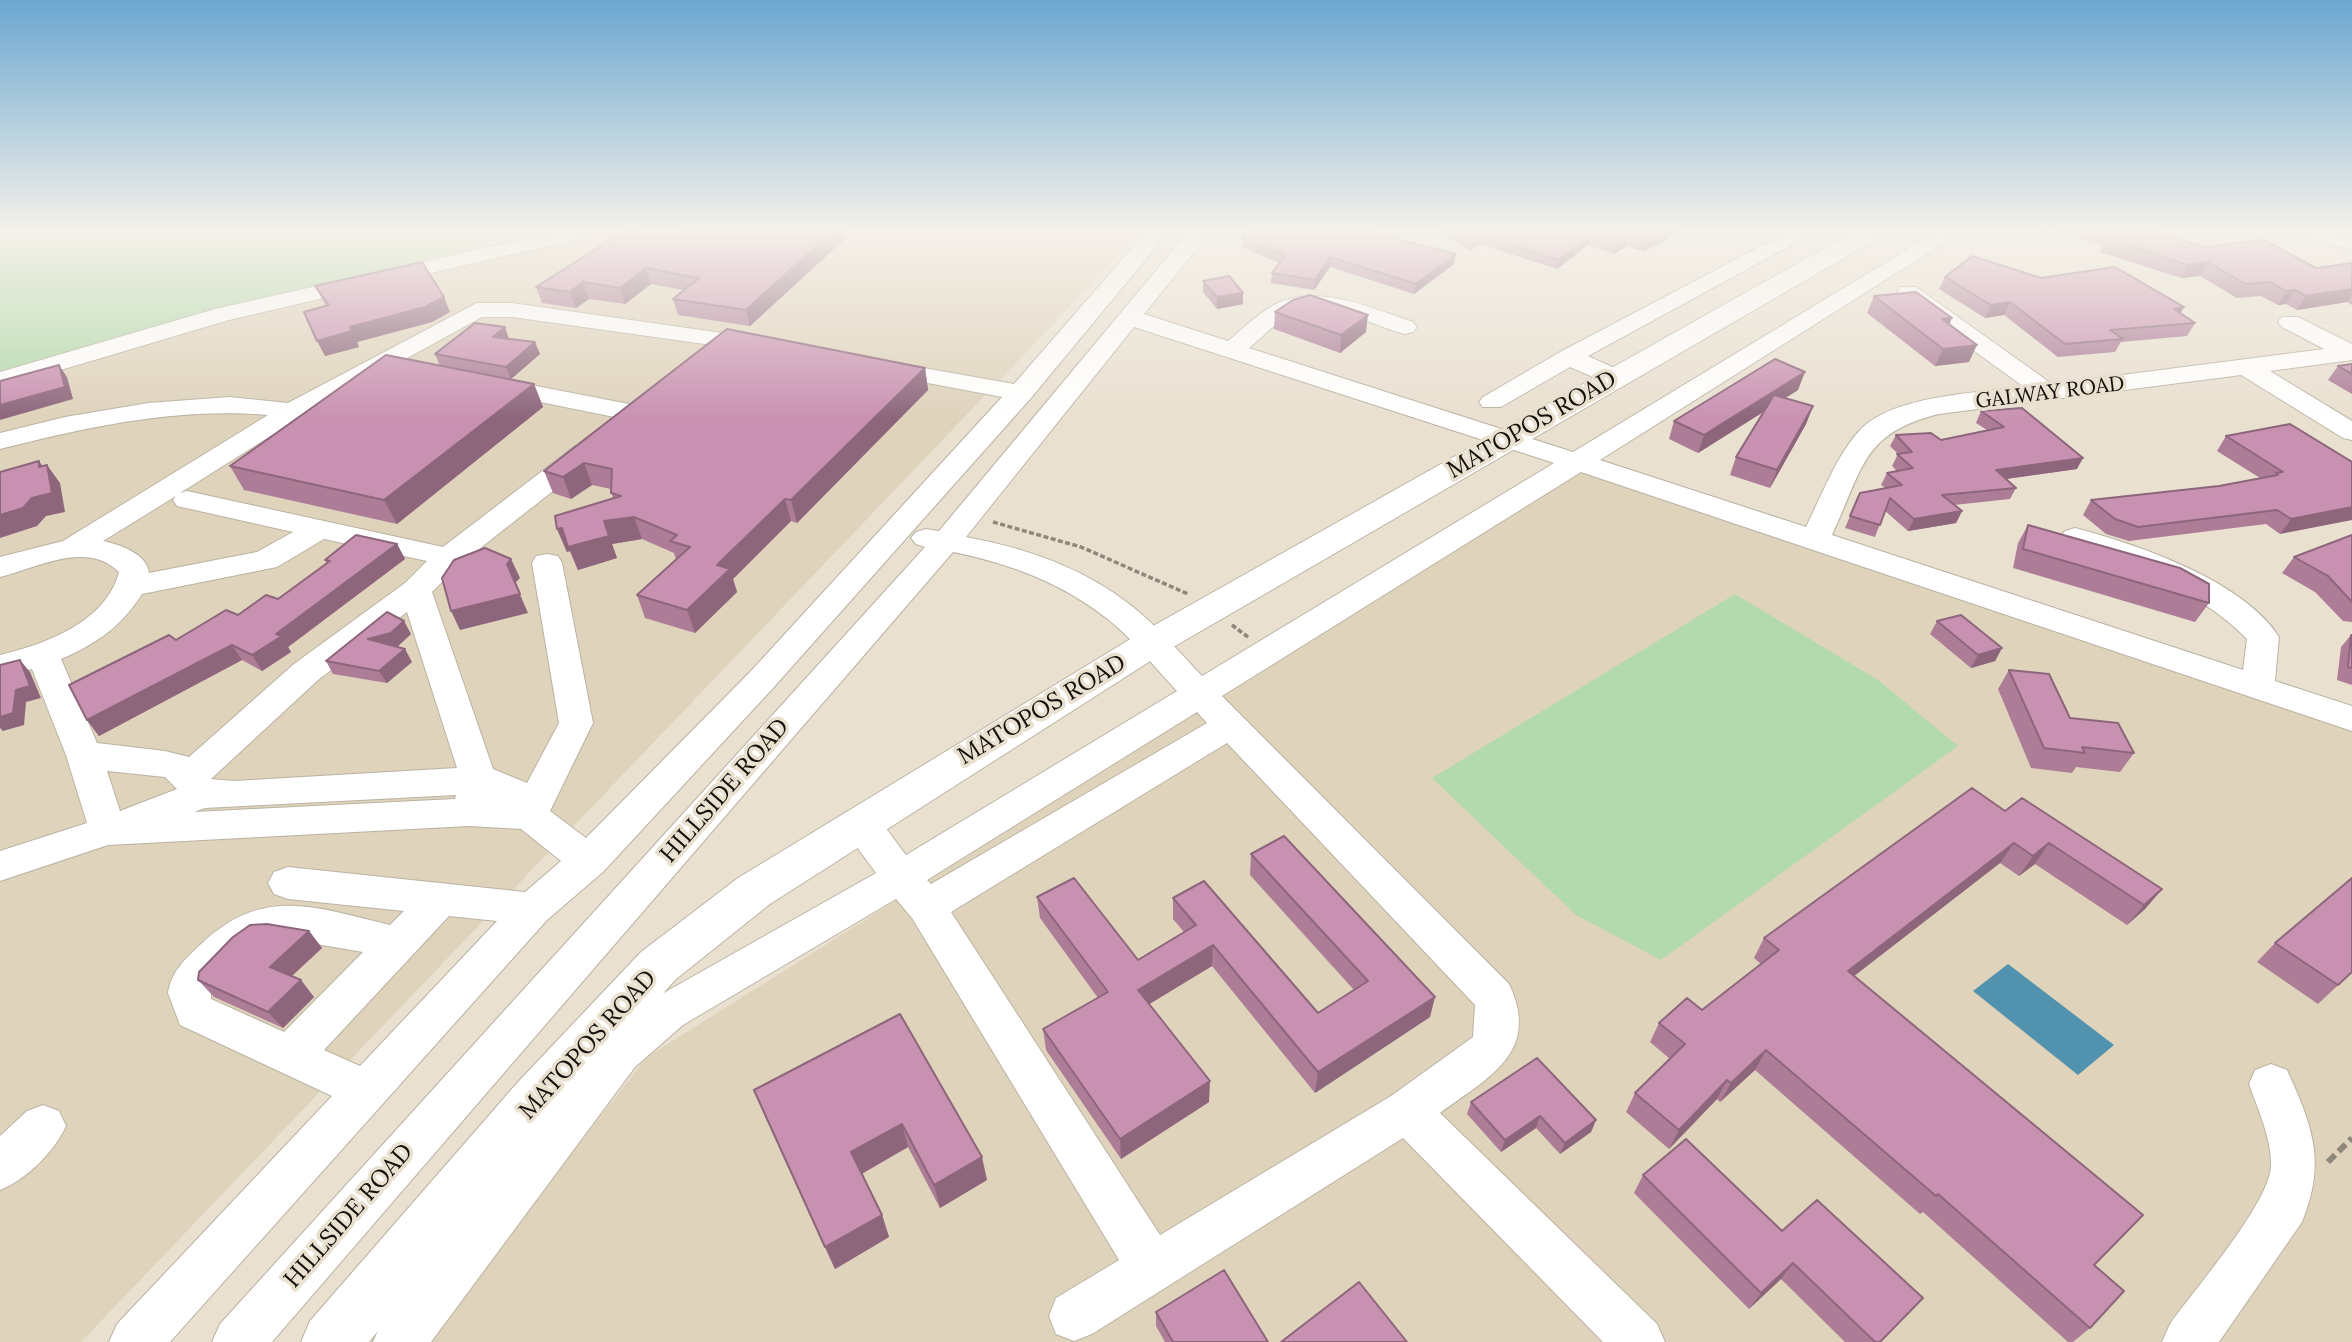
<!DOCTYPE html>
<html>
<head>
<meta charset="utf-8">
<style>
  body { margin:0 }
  canvas { display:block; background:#e9e0d0 }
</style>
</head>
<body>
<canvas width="2352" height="1342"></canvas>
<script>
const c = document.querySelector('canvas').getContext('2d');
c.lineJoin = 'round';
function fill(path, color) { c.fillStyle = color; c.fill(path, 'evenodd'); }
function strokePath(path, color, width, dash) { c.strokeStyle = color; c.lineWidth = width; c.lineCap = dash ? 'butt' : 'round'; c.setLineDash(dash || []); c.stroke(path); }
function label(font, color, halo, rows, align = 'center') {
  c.font = font + ' Lora,serif'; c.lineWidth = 7; c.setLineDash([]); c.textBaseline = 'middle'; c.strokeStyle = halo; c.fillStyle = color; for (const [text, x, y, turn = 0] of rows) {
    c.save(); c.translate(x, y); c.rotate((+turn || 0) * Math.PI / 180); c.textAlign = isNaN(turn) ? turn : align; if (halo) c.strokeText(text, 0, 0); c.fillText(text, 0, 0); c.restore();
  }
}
fill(new Path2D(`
  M544,231H1142L81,1342H0V375L157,328Z
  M1578,467L2352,725V1342H422L647,1057L1193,714Z`), '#dfd3bc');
fill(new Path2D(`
  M0,231H538L158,326L0,373Z
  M1735,594L1878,680L1958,746L1661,960L1576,915L1432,778Z`), '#b3daac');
fill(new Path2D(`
  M2008,964L2114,1045L2078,1075L1973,991Z`), '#5193ae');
const minor = new Path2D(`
  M559,231H597L586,237L229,320L0,388V372L215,309Z
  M1147,231H1169L1031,398L774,687L603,872L547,920L170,1342H109L117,1324L332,1096L180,1025L168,993C171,972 185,959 200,945C262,885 315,907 390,925L404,911L288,899L274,894L268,883L274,872L288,867L525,892L561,861L521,829L469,826L108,845L0,881V851L87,823L66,755L32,669L0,677V655C46,644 106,622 119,572C86,540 37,568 0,577V557L63,541L268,415C177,407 87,427 0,449V433L65,417L148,403L230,397L288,403L477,303H512L771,340L774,345L771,350L762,352L512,317H482L307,413L180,493L187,491L443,547L575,446H595L599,452L595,458L460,564L432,592L493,769L527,783L559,723L532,563L536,556L547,554L558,556L562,563L593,723L550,811L586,838L751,671L1002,397L875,373L872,368L875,363L884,361L1014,384ZM176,496L173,500L177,506L293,532L257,552L149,573C147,554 121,545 103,541ZM324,539L427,561L405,583L294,664L189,757L165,751L97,743L61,659C96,644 122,626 142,594L277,567ZM407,612L457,768L234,781L211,779L318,680ZM107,771L165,777L177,789L120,811ZM456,795L455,799L194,812L205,808ZM449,916L497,921L360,1066L324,1050ZM281,938L363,952L284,1032L211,999V988L246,952L263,940Z
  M1189,231H1211L1144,314L1228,341C1244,328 1261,310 1280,302C1323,285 1373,309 1413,322L1417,327L1413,332L1405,334C1374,326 1330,300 1298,312C1279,318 1264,336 1249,348L1573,452L1938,231H1963L1600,460L1806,527C1822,495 1835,458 1859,431C1892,395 1977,393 2024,387L1900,297L1897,292L1900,287H1916L2052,384L2324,349L2282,327L2278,322L2282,317H2298L2352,344V360L2270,371L2352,421V440L2343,438L2241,375L1939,414C1861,433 1863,470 1832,535L2243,670L2247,639C2197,588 2130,567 2065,543L2060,537L2065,531L2075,528C2137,544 2244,581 2279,637L2275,681L2352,706V731L1581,472L1222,696L1509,984C1542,1053 1487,1078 1440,1113L1657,1324L1665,1342H1603L1403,1138L1092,1334L1074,1341L1056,1334L1049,1316L1056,1298L1119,1260L912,918L896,899L683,1025L635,1067L431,1342H373L381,1324L605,1039L653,999L876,873L839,823L845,813C875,803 889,834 906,855L1177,691C1155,668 1134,640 1110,621C1063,583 1011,564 953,552L272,1342H212L220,1324L925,547L916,544L911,538L916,532L926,529L939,531ZM1134,327L1554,463L1202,676C1180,653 1158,627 1133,607C1085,568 1026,548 966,537ZM1197,712L1207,723L931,884L927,880ZM1227,743L1475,1005L1473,1037L1391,1096L1160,1235L951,912Z
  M1790,231H1817L1588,356L1625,373L1629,378L1625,383H1607L1570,367L1501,407H1483L1479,402L1483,397L1560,352Z
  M2293,231H2328L2352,237V250L2297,235Z
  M495,378L634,405L643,407L647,413L643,419L634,421L486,391L482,386L486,381Z
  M2271,1064L2287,1070C2312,1126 2327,1161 2302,1222L2219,1342H2162L2170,1324C2194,1290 2268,1205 2271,1167C2272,1139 2258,1110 2249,1084L2255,1070Z
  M43,1105L59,1111L66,1126C54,1152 27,1179 0,1190V1136L27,1111Z`);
const major = new Path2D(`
  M1855,231H1885L1882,236L1163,653L770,904L675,980L554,1116L369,1342H301L310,1321L518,1082L641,952L738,878L1137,635Z`);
strokePath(minor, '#bab2a2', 2);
strokePath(major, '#bab2a2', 2);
strokePath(new Path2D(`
  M993,522L1081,547L1188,594
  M1232,625L1248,637`), '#8e877b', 3.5, [5, 2.5]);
strokePath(new Path2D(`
  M2328,1162L2352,1138`), '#8e877b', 6, [10, 5]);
fill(minor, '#fff');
fill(major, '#fff');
fill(new Path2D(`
  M687,231H847L848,236L750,326L678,315L673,299L684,290L651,284L625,304L589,299L576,308L542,303L536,287L674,237Z
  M1439,231H1683L1643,252L1627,246L1614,254L1588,245L1557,269L1479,244L1470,251Z
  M2038,231H2055L2050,234Z
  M2056,231H2152L2204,247L2316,268L2352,263V305L2347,302L2297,310L2286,304L2278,305L2261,296L2237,298L2200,276L2181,278L2100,252L2103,246Z
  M1242,238L1456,254L1454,264L1414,294L1330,267L1314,290L1271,283L1272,273L1279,263L1242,247Z
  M1945,277L2041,278L2180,313L2195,323L2187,336L2121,342L2115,352L2058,357L2004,315L1985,318L1939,289Z
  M1203,281L1243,293V304L1217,309L1203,292Z
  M315,286L450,312L432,322L357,342L359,347L325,356L326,306Z
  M1874,296L1952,318L1949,324L1969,362L1935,366L1867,313Z
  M1275,312L1366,332L1340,353L1274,329Z
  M509,339L540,354L511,379L534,384L543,407L397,524L244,490L230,466L440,366L435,354Z
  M2352,364V394L2328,380L2338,366Z
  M925,368L928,390L797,523L791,521L733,579L737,592L695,633L645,618L637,595L676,559L674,553L642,539L612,544L617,558L578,570L570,551L567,552L557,529L613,498L611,489L592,485L571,499L553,493L544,471Z
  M1798,390L1785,398L1813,406L1806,424L1770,488L1730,475L1736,457L1765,411L1698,453L1669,439L1674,421Z
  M1981,411L2077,469L2007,479L2016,488L2010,499L1954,505L1962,511L1956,523L1908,531L1885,511L1875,537L1845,528L1860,493L1886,488L1881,485L1887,473L1897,471L1892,466L1898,454L1890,446L1896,435L1941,440L1987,430L1976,423Z
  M2226,436L2352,462L2280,534L2266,524L2129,541L2106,534L2083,515L2091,500L2219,486L2260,478L2217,451Z
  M2028,525L2209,603L2195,622L2013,568L2018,543Z
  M2352,535V622L2343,621L2315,592L2282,573L2294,557Z
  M397,544L405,559L288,647L291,652L262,671L242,660L99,736L87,720L176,640L278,599L327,563L325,560Z
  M1937,621L2002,648L1995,661L1971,668L1930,634Z
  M411,634L398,646H395L412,662L387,683L333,674L326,661Z
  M2351,635H2352V685L2337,680L2341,647Z
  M2009,670L2070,718L2134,753L2120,772L2076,767L2072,773L2031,768L1998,689Z
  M2005,811L2162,889L2145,909L2127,925L2035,864L2019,876L2000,863L1854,976L2094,1265L2090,1328L2073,1342H2068L1923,1212L1920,1214L1755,1070L1720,1102L1717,1099L1669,1149L1626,1112L1635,1093L1670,1059L1650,1042L1659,1023L1702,1010L1761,964L1754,958L1764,938Z
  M1251,854L1430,1017L1315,1093L1212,966L1149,1004L1209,1102L1121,1159L1046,1050L1043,1029L1098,998L1040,918L1037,897L1138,960L1184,932L1173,919V898L1318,1013L1354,990L1250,875Z
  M309,931L322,948L292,976L314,997L283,1028L214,997L198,980Z
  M2275,943L2352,972L2318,1004L2257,962Z
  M900,1014L987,1180L940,1208L908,1147L862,1174L882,1215L889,1237L835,1269L764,1114Z
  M1471,1102L1596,1120L1591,1132L1560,1154L1536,1128L1501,1152L1467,1114Z
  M1643,1175L1782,1231L1880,1342H1845L1781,1279L1749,1309L1634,1193Z
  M1156,1312L1268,1342H1165L1156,1326Z`), '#ad7d98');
fill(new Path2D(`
  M833,231H847L848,236L750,326L746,310Z
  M1669,231H1683L1643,252L1645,244Z
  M1480,236L1479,244L1470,251L1472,243Z
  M1590,237L1588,245L1557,269L1559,260Z
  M1629,237L1627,246L1614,254L1616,246Z
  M1456,254L1454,264L1414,294L1416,284Z
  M1330,257V267L1314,290L1315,280Z
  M2208,262L2200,276L2181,278L2188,265Z
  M646,268L651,284L625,304L620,288Z
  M583,282L589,299L576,308L570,292Z
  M2352,289V295L2347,302L2297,310L2306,296Z
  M2295,290L2286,304L2278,305L2286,291Z
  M1243,293V304L1217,309V297Z
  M444,297L450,312L432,322L357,342L359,347L325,356L317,341L350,327Z
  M2010,302L2004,315L1985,318L1991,305Z
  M2184,307L2176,321L2174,309Z
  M1368,315L1366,332L1340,353L1341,335Z
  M1952,318L1944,335L1942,319Z
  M505,327L509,339L493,337Z
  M535,342L540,354L511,379L506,367Z
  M1977,345L1969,362L1935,366L1943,349Z
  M59,365L67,377L73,399L0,420V405Z
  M925,368L928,390L797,523L791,500Z
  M1805,372L1798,390L1698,453L1704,435Z
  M534,384L543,407L397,524L384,500Z
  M1813,406L1806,424L1770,488L1777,470Z
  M2083,458L2077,469L1990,481L1996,470Z
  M39,461L48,474L47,465L60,483L65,512L46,516L37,526L0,538V515L32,498L39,467Z
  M584,463L592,485L571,499L563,477Z
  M785,499L791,521L733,579L737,592L695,633L687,610L717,565Z
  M2352,507V520L2280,534L2291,519Z
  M1962,511L1956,523L1908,531L1914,519Z
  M634,517L642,539L612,544L617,558L578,570L570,551L567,552L557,529Z
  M397,544L405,559L288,647L291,652L262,671L252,655L276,634Z
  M511,559L520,578L515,583L528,613L460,630L451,611L507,564Z
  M404,621L411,634L398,646L375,651L368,639Z
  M232,645L242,660L99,736L87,720Z
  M2002,648L1995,661L1971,668L1978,655Z
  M405,649L412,662L387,683L379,671Z
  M20,660L30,672L41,698L26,702L24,725L3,731L0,728V716Z
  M2014,843L2000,863L1836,990L1848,971Z
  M2049,843L2035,864L2019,876L2033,856Z
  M2162,889L2145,909L2127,925L2144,905Z
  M309,931L322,948L283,984L270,967Z
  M1213,945L1212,966L1138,1011V990Z
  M301,980L314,997L283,1028L268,1012Z
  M1435,997L1430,1017L1315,1093L1318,1072Z
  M1766,1050L1755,1070L1720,1102L1731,1083Z
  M1727,1080L1717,1099L1669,1149L1679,1130Z
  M1210,1081L1209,1102L1121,1159L1120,1139Z
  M1540,1116L1536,1128L1501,1152L1505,1140Z
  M1596,1120L1591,1132L1560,1154L1565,1143Z
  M902,1124L908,1147L859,1175L851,1152Z
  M982,1157L987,1180L940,1208L934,1185Z
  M882,1215L889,1237L835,1269L825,1247Z
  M1793,1263L1781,1279L1749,1309L1761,1293Z`), '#8d667c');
const building = new Path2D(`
  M624,231H634L674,237L687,231H833L746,310L673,299L699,278L646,268L620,288L583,282L570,292L536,287Z
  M1248,231H1366L1456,254L1416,284L1330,257L1315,280L1272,273L1285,255L1242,238Z
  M1454,231H1669L1645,244L1629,237L1616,246L1590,237L1559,260L1480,236L1472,243Z
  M2105,231H2152L2204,247L2264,240L2316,268L2352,263V289L2306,296L2295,290L2286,291L2270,282L2245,284L2208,262L2188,265L2107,238L2114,234Z
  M1972,256L2041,278L2115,267L2184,307L2174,309L2195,323L2110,330L2123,339L2065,344L2010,302L1991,305L1945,277Z
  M422,262L444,297L425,307L350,327L352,331L317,341L304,312L329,305L315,286Z
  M1229,276L1243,293L1217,297L1203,281Z
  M1916,292L1952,318L1942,319L1977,345L1943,349L1874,296Z
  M1310,295L1368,315L1341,335L1275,312L1293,300Z
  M475,323L505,327L493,337L535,342L506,367L435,354Z
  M727,329L925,368L791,500L785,499L717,565L730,569L687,610L637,595L690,547L670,541L677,535L634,517L604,521L609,536L568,547L562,528L557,529L555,516L621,496L611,493L612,469L584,463L563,477L544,471Z
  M386,355L534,384L384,500L230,466Z
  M1775,359L1805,372L1704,435L1674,421Z
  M2352,364V374L2338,366Z
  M59,365L65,387L0,405V381Z
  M1774,395L1813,406L1777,470L1736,457Z
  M2022,408L2083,458L1996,470L2016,488L1942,495L1962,511L1914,519L1890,498L1880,525L1850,516L1860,493L1902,485L1887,473L1913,468L1897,454L1912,452L1896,435L1931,433L1941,440L2004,427L1981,411Z
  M2290,424L2352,462V507L2291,519L2277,510L2138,527L2115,519L2091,500L2219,486L2278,475L2276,473L2283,472L2226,436Z
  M39,461V467L47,465L52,493L32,498L23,508L0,515V472Z
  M2028,525L2180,568L2209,584V603L2023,549Z
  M356,535L397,544L276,634L282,636L252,655L232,645L87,720L69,685L169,635L176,640L226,610L238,615L266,595L278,599L330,561L325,560Z
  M2352,535V602L2328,576L2294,557Z
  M485,548L511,559L507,564L520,594L451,611L442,578L454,560Z
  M387,612L404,621L391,633L368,639L405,649L379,671L326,661Z
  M1961,615L2002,648L1978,655L1937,621Z
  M2351,635H2352V668L2348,667Z
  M20,660L30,686L16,690L13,713L0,717V665Z
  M2009,670L2049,674L2070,718L2118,723L2134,753L2082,747L2085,753L2044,748Z
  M1972,788L2005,811L2022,798L2162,889L2144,905L2049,843L2033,856L2014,843L1848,971L2143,1215L2094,1265L2124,1291L2090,1328L1938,1194L1936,1196L1766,1050L1731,1083L1727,1080L1679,1130L1635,1093L1685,1044L1659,1023L1687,998L1702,1010L1779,950L1764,938Z
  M1284,836L1435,997L1318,1072L1213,945L1138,990L1210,1081L1120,1139L1043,1029L1108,992L1037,897L1074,878L1138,960L1196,925L1173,898L1204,881L1318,1013L1368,981L1251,854Z
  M2352,878V972L2338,985L2275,943Z
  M267,924L309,931L270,967L301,980L268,1012L198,980L199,972L233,937L250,925Z
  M900,1014L982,1157L934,1185L902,1124L851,1152L882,1215L825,1247L754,1090Z
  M1537,1058L1596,1120L1565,1143L1540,1116L1505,1140L1471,1102Z
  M1686,1139L1782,1231L1817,1200L1923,1298L1880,1342H1875L1793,1263L1761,1293L1643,1175Z
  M1224,1270L1268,1342H1173L1156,1312Z
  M1359,1282L1407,1342H1281Z`);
fill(building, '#c991b1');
strokePath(building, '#8d667c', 2);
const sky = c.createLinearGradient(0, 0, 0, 419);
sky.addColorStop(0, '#6ba7d1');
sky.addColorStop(0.55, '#f5f1ea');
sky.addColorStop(1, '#f5f1ea00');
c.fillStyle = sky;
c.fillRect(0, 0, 2352, 419);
label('21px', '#13100a', '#e9e0d0', [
  ["GALWAY ROAD",2050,393,-7]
]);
label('24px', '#13100a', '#e9e0d0', [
  ["MATOPOS ROAD",1532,425,-30],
  ["MATOPOS ROAD",1042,710,-31],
  ["HILLSIDE ROAD",725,791,-49],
  ["MATOPOS ROAD",588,1045,-48],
  ["HILLSIDE ROAD",349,1216,-49]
]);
</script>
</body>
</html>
